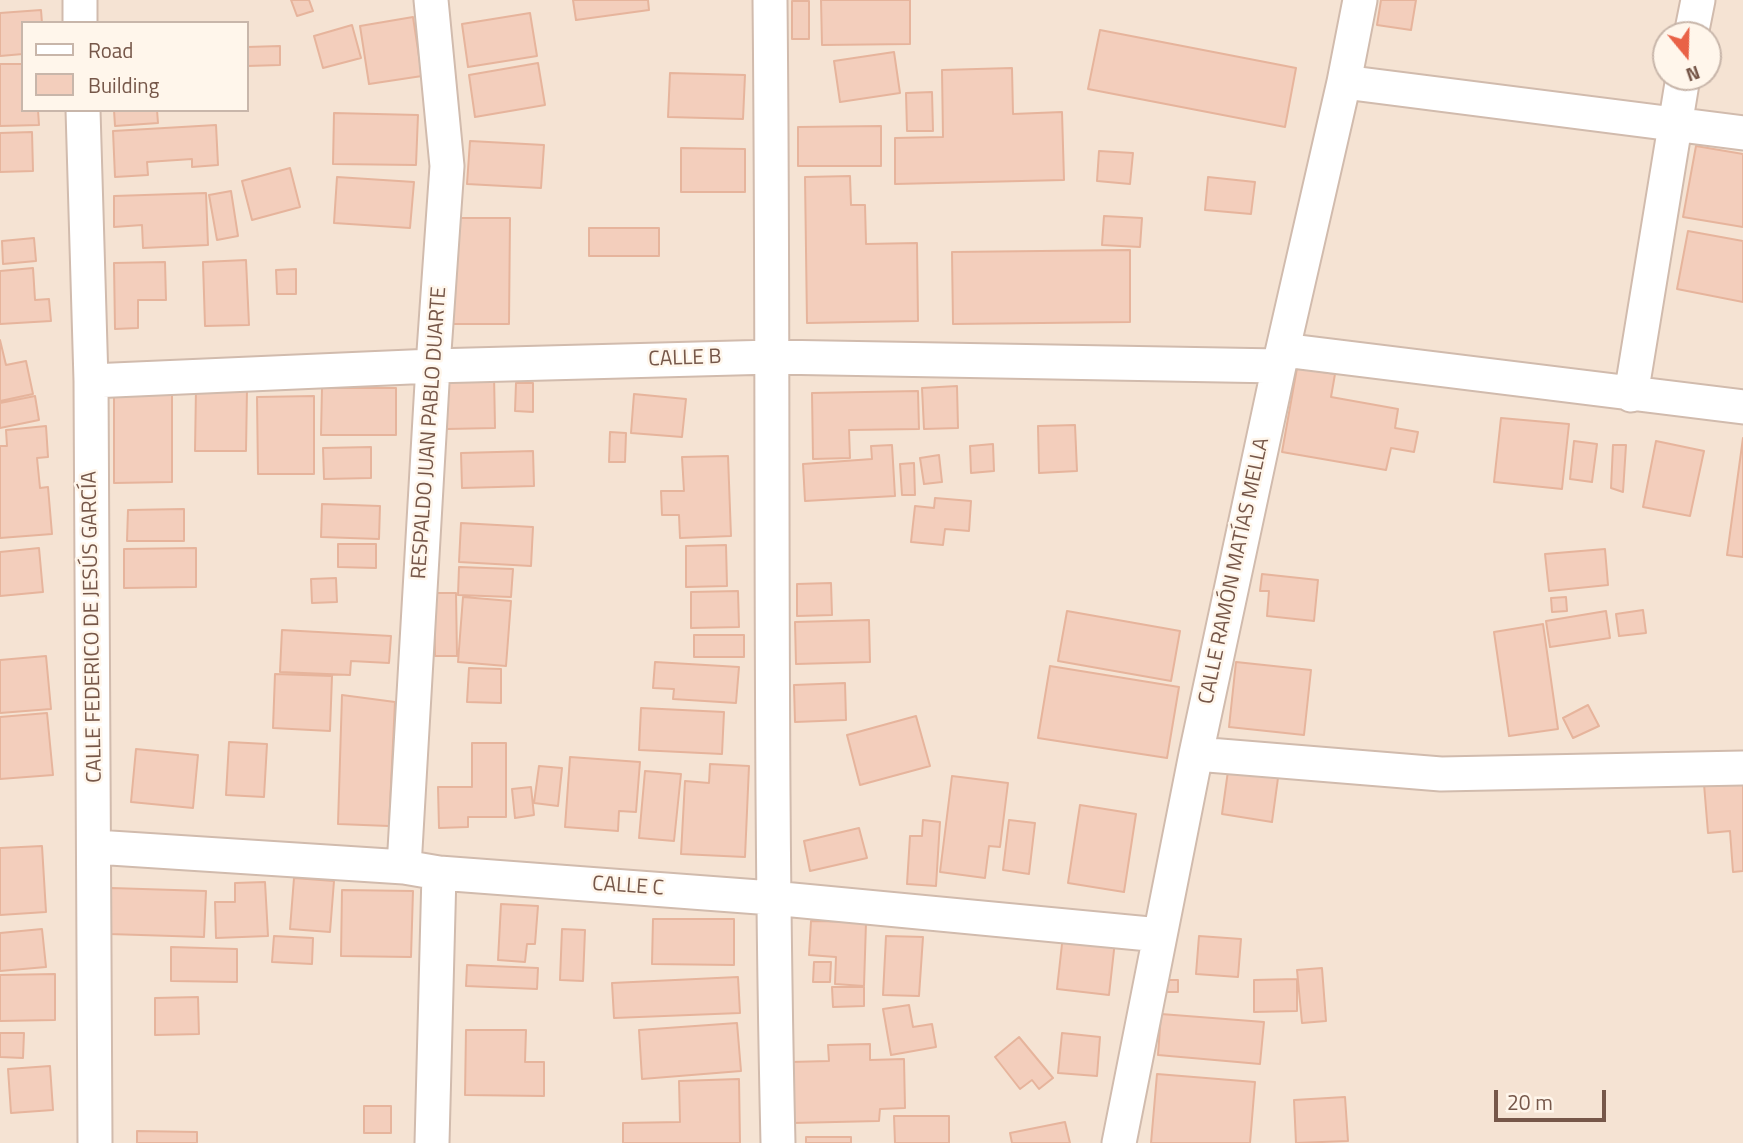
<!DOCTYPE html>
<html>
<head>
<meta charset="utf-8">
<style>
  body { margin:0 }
  #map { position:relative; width:1743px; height:1143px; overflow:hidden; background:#fdf2e5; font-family:"Titillium Web",sans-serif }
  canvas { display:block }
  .legend { position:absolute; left:21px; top:21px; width:228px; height:91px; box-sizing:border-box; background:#fff6eb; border:2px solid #c8b6aa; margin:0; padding:9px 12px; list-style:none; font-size:21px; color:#765749 }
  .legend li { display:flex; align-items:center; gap:14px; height:35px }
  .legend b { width:35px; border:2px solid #c8b6aa }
  .north { position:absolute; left:1652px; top:21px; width:70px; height:70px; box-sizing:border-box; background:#fff6eb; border:2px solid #c8b6aa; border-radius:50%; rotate:161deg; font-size:19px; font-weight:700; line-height:28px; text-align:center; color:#765749 }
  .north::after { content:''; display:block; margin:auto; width:24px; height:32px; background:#e96247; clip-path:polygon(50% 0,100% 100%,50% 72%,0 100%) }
  .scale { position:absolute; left:1494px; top:1090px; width:112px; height:32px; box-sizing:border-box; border:4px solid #765749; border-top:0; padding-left:9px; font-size:21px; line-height:24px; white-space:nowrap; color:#765749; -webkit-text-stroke:5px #fff6eb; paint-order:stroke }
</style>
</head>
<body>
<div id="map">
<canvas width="1743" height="1143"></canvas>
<ul class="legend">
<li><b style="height:9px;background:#fff"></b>Road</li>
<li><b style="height:19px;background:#f3cebc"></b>Building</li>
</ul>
<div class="north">N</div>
<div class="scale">20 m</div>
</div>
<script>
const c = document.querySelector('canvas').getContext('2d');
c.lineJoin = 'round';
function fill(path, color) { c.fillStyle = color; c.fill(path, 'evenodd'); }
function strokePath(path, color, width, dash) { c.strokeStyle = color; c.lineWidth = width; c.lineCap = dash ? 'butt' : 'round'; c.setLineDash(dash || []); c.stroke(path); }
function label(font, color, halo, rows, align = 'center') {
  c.font = font + ' "Titillium Web",sans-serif'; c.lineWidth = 5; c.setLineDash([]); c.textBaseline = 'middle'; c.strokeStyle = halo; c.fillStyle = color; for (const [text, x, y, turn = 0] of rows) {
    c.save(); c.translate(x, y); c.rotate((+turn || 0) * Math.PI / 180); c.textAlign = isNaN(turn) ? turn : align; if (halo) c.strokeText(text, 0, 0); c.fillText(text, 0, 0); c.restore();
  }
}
fill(new Path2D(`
  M0,0H1743V1143H0ZM23,23H247V110H23ZM1666,35H1708V77H1666Z`), '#f5e3d3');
const building = new Path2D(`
  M291,0H309L313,11L297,16Z
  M573,0H648L649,10L576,20Z
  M821,0H910V44L822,45Z
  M1381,0H1416L1411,30L1377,25Z
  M792,1H809V39H792Z
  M41,10L42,23H23V54L0,56V13Z
  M530,13L537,56L468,67L462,24Z
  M413,17L422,76L369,84L360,26Z
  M352,25L361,58L323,68L314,36Z
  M1100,30L1296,68L1285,127L1088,89Z
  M280,46V65L247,66V47Z
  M894,52L900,93L840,102L834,61Z
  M538,63L545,105L475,117L469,75Z
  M0,64H23V110H38L39,125L0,126Z
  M1012,68L1013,114L1062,112L1064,180L895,184V138L943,137L942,70Z
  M670,73L745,75L743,119L668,117Z
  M932,92L933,131H907L906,93Z
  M114,110H157L158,123L115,126Z
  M334,113L418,115L416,165L333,164Z
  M216,125L218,165L192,167V159L147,162L148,175L115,177L113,131Z
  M881,126V166H798V127Z
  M32,132L33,171L0,172V133Z
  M470,141L544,145L541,188L467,184Z
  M1696,146L1743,154V227L1683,217Z
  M681,148L745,149V192H681Z
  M1099,151L1133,153L1130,184L1097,181Z
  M290,168L300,207L252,220L242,181Z
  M850,176L851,205H865L866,244L917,243L918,321L807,323L805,177Z
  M337,177L414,182L410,228L334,223Z
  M1208,177L1255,182L1251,214L1205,210Z
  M231,191L238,236L217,240L209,195Z
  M206,193L208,245L143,248L142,225L114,227V196Z
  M1104,216L1142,218L1140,247L1102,245Z
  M451,218H510L509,324H450Z
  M589,228H659V256H589Z
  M1688,231L1743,241V302L1677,289Z
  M34,238L36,261L3,264L2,241Z
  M1130,250V322L953,324L952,252Z
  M246,260L249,325L205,326L203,262Z
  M165,262L166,300H138V328L115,329L114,263Z
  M33,268L35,300L49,299L51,321L0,324V271Z
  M296,269V294H277L276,270Z
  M0,340L6,365L26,361L33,394L0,401Z
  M1297,368L1335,374L1331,397L1398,409L1395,428L1418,432L1414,452L1391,448L1386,470L1282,452Z
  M494,374L495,428L447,429L446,376Z
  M114,383H172V482L114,483Z
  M516,383H533V412L515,411Z
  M957,386L958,428L924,429L922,388Z
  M196,388L247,389L246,451H195Z
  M322,388H396V435H321Z
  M918,391L919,429L849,430L850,458L813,459L812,393Z
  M634,394L686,399L682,437L631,433Z
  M35,396L39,420L0,428V403Z
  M314,396V474H258L257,397Z
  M1501,418L1569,424L1562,489L1494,482Z
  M1075,425L1077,471L1039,473L1038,426Z
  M46,426L48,457L37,458L40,488L48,487L52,534L0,538V446H7L6,430Z
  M610,432L626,433L625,462H609Z
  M1743,438V557L1727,555Z
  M1574,441L1597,444L1592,482L1570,479Z
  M1656,441L1704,451L1690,516L1643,507Z
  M993,444L994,471L971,473L970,446Z
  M892,445L895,496L805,501L803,464L872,459L871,446Z
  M1613,445H1626L1623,492L1611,488Z
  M371,447V478L324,479L323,448Z
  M533,451L534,486L462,488L461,453Z
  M939,455L942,482L924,484L920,458Z
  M728,456L731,536L680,538L679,515H662L661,491H684L682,457Z
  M914,463L915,495H902L900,464Z
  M935,498L971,501L969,531L945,529L943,545L911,542L915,506L934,508Z
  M322,504L380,506L379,539L321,537Z
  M184,509V541H127L128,510Z
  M461,523L533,527L531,566L459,562Z
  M338,544H376V568L338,567Z
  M726,545L727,586L686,587V546Z
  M39,548L43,592L0,596V552Z
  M196,548V587L124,588V549Z
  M1605,549L1608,585L1549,591L1545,554Z
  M459,567L513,569L511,597L458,595Z
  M1262,574L1318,580L1314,621L1267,616L1269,591H1260Z
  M336,578L337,602L312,603L311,579Z
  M831,583L832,615L797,616V584Z
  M738,591L739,627L691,628V592Z
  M434,593H456L457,656H435Z
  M463,597L511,601L506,666L458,662Z
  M1566,597L1567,611L1552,612L1551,598Z
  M1643,610L1646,633L1619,636L1616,614Z
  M1067,611L1180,631L1171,681L1058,661Z
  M1606,611L1610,638L1550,647L1546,621Z
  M869,620L870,662L796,664L795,622Z
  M1543,624L1558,729L1509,736L1494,632Z
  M282,630L391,636L389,663L351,661L350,675L280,672Z
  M694,635H744V657H694Z
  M46,656L51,709L0,713V660Z
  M655,662L739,667L736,703L673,699L674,689L653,688Z
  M1236,662L1311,670L1304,735L1229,727Z
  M1050,666L1179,687L1167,758L1038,738Z
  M469,668L501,669V703L467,702Z
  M275,674L332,676L330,731L273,728Z
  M845,683L846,720L795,722L794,685Z
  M342,695L395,702L389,826L338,824Z
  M1588,705L1599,726L1573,738L1563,718Z
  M641,708L724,712L722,754L639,750Z
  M47,713L53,775L0,779V717Z
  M916,716L930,766L860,785L847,735Z
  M229,742L267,744L264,797L226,795Z
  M472,743H506V817H468V827L439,828L438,787H472Z
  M136,749L198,755L193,808L131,802Z
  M570,757L640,762L636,812L619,811L618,831L565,827Z
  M710,764L749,766L745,857L681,854L685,781L709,783Z
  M539,766L562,768L558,806L534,803Z
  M645,771L681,774L674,841L639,838Z
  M1228,771L1278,778L1272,822L1222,814Z
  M952,776L1008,783L1000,847L989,846L985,878L940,872Z
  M1743,781V871L1733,872L1730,831L1708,833L1704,784Z
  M531,787L534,815L515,818L512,789Z
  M1080,805L1136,814L1124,892L1068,883Z
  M923,820L940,822L936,886L907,884L910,836H922Z
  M1009,820L1035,823L1029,874L1003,870Z
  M859,828L867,858L810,871L804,841Z
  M42,846L46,912L0,915V848Z
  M294,878L334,881L330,932L290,929Z
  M265,882L268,936L216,938L215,902H235V883Z
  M111,888L206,891L204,937L109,934Z
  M342,890L413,891L411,957L341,956Z
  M501,904L538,906L535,944H527L525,962L498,960Z
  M653,919H734V965L652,964Z
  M811,921L866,922L864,986L835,984L836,957L809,955Z
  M42,929L46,967L0,971V933Z
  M562,929L585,930L583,981L560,980Z
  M1063,935L1115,941L1109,995L1057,989Z
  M274,936L313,938L312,964L272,962Z
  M886,936L923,937L919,996L883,995Z
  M1199,936L1241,939L1238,977L1196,974Z
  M171,947L237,949V982L171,981Z
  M814,962H831L830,982H813Z
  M467,965L538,968L537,989L466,986Z
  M1322,968L1326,1021L1302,1023L1297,970Z
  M55,974V1020L0,1021V975Z
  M738,977L740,1013L614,1018L612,983Z
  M1297,979V1011L1254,1012V980Z
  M1163,980H1178V992H1163Z
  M832,987H864V1006L833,1007Z
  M198,997L199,1034L155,1035V998Z
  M909,1005L913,1027L932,1024L936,1047L891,1055L883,1009Z
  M1161,1014L1264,1022L1260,1064L1158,1055Z
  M737,1023L741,1071L642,1079L639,1030Z
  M466,1030H526L525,1062H544V1096L465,1095Z
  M0,1033H24L23,1058L0,1057Z
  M1062,1033L1100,1037L1097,1076L1058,1073Z
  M1019,1037L1053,1078L1039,1089L1032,1080L1020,1089L995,1057Z
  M870,1044V1060L904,1059L905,1108L880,1109L879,1121L792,1123L790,1062L829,1061L828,1045Z
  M50,1066L53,1110L11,1113L8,1069Z
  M1157,1074L1255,1082L1250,1143H1151Z
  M739,1079L740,1143H623V1123L680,1122L679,1081Z
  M1345,1097L1348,1141L1296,1143L1294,1100Z
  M364,1106H391V1133H364Z
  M894,1116H949V1143H895Z
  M1065,1122L1070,1143H1012L1010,1133Z
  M137,1131L197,1132V1143H137Z
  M806,1137H851V1143H806Z`);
fill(building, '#f3cebc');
strokePath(building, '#e6b49c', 2);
const street = new Path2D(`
  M80,0V23
  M770,0C774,381 769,762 778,1143
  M1691,35L1698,0
  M1344,82L1743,133
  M83,110L91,381L95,1143
  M1283,350L1743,407
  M91,381L433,366L773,357L1279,366
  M1631,395L1683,77
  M1196,754L1441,774L1743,768
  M95,847L404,867L439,873L772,898L1160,935
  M404,867L433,366L447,166L431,0
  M432,1143L439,873
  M1119,1143L1196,754L1279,366L1344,82L1360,0`);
strokePath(street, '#d1bbad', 37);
strokePath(street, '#fff', 33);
label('21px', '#765749', '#fff6eb', [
  ["CALLE B",685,359,-2],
  ["RESPALDO JUAN PABLO DUARTE",430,433,-86],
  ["CALLE RAMÓN MATÍAS MELLA",1235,571,-78],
  ["CALLE FEDERICO DE JESÚS GARCÍA",93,627,-91],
  ["CALLE C",628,887,4]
]);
</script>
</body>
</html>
